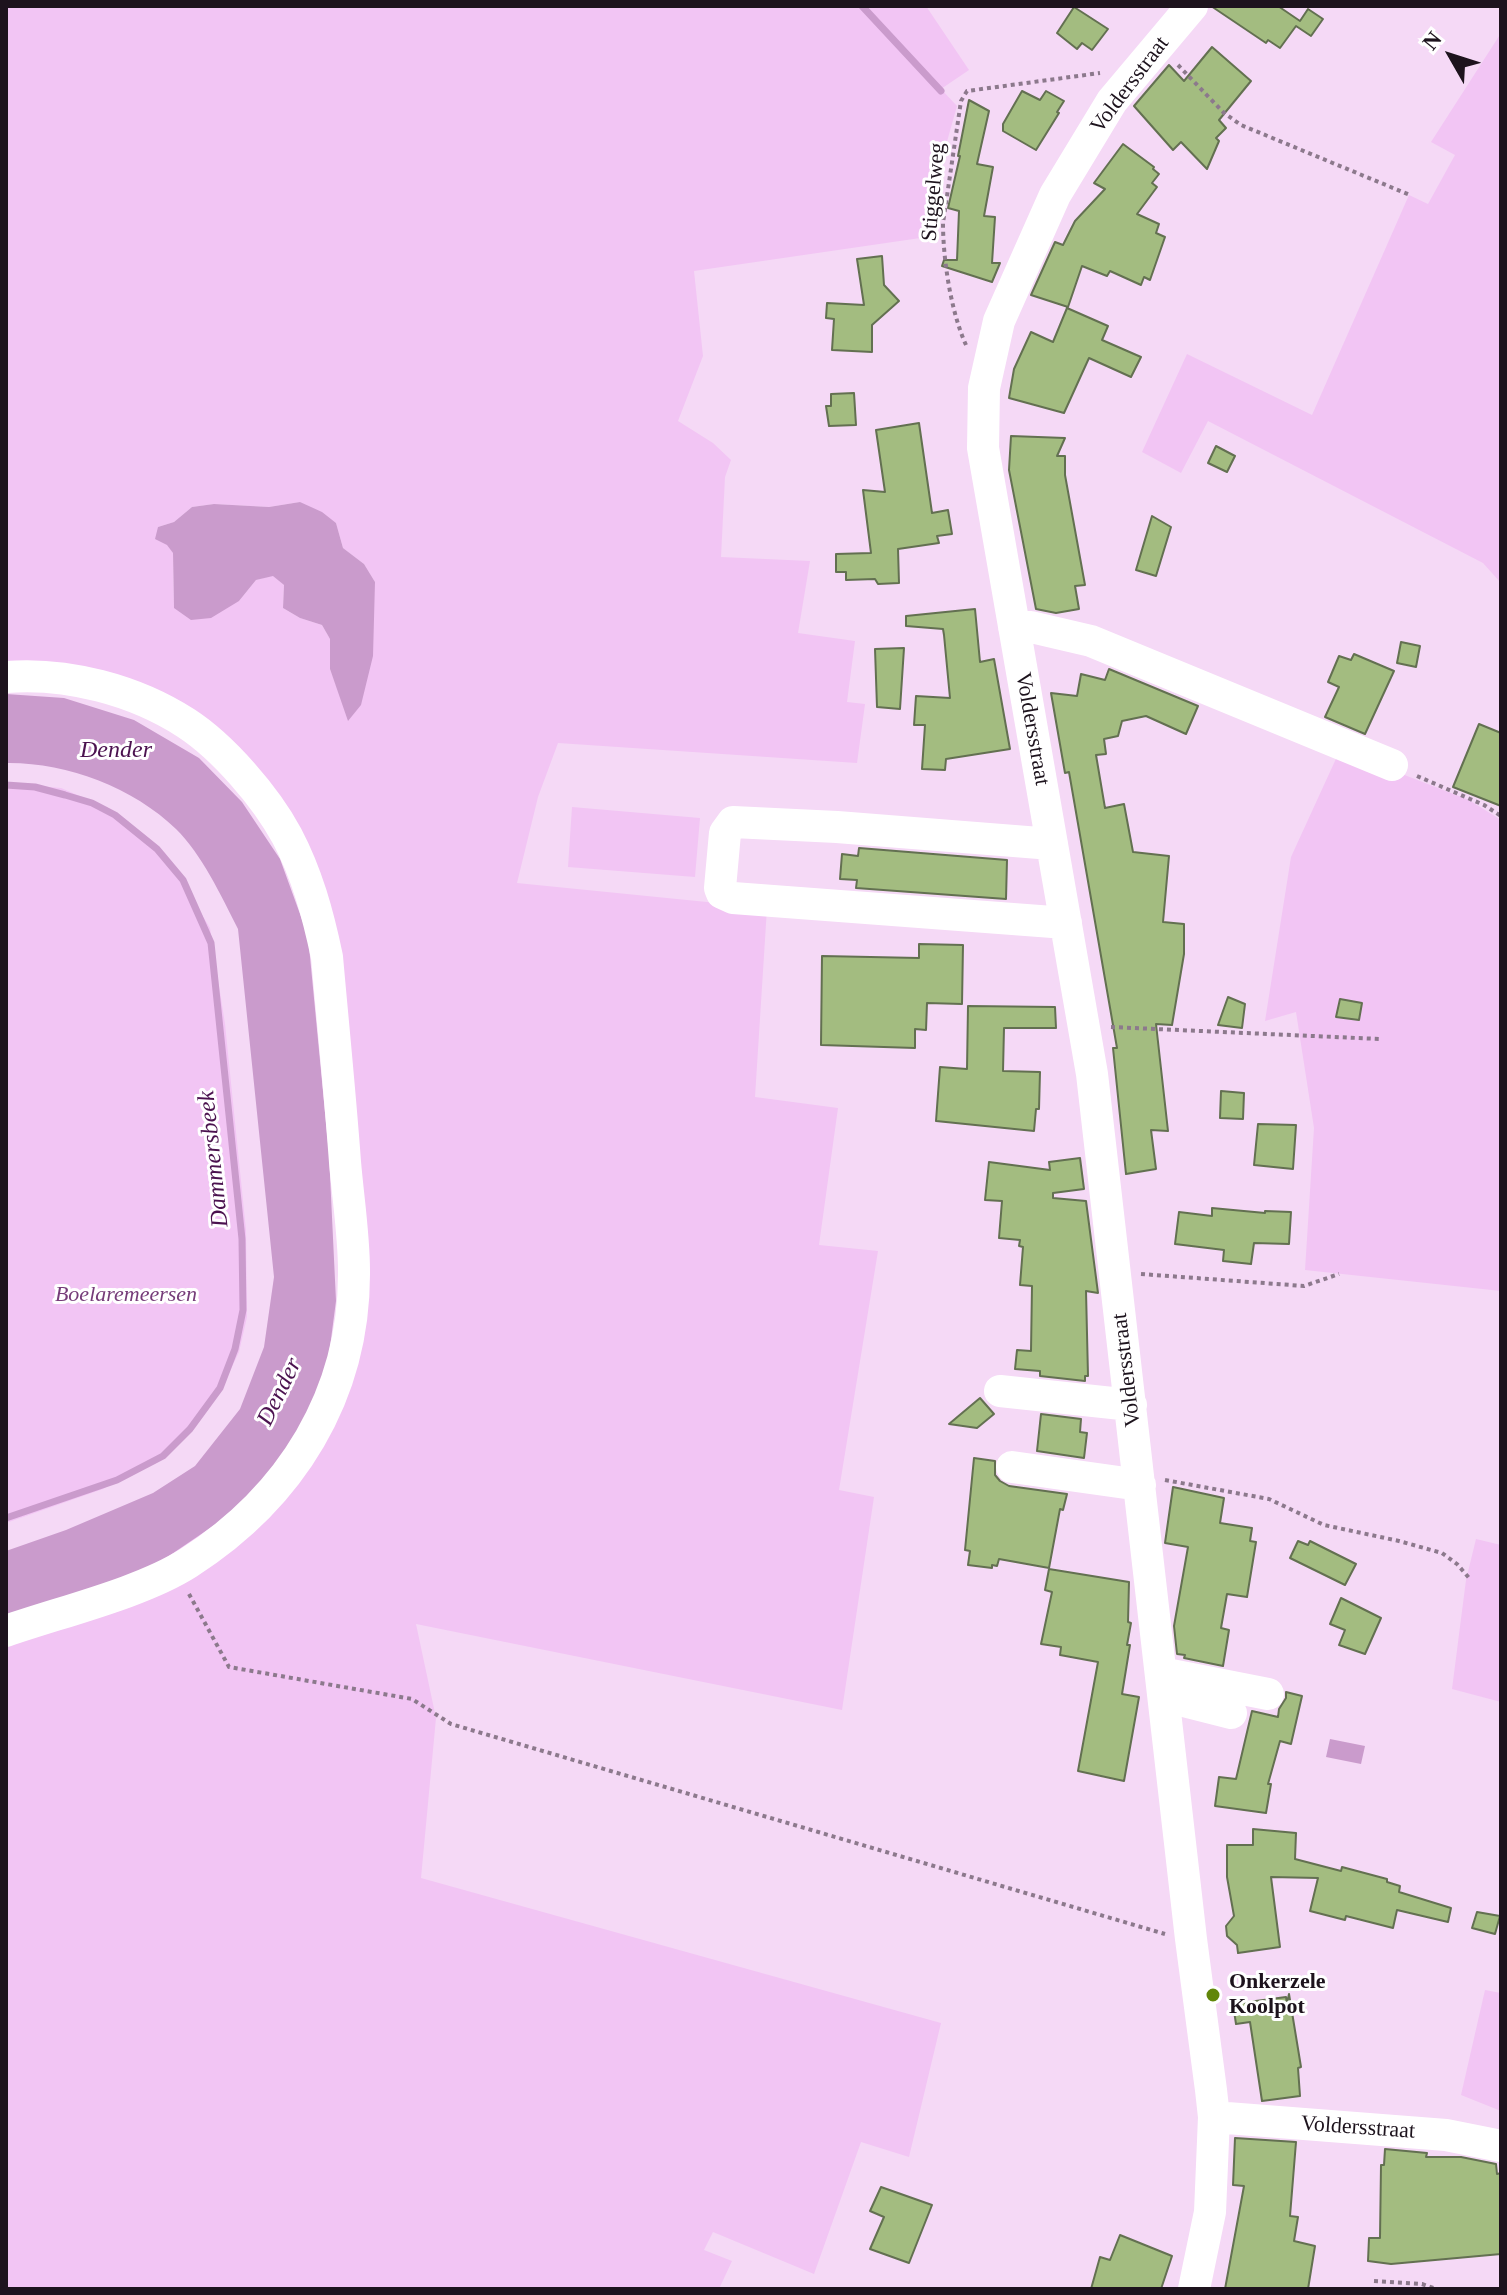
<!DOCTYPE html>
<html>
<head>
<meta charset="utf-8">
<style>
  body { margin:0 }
  #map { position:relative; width:1507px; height:2295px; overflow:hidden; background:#f5d9f6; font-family:Georgia,serif }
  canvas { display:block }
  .frame { position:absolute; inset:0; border:8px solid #1d131d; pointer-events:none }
  .north { position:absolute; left:1411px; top:16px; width:80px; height:80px; -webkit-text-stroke:6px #fff; paint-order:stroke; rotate:309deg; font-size:22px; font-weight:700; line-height:32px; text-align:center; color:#1d131d }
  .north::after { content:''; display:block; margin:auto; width:28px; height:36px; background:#1d131d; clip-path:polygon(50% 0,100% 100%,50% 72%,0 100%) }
</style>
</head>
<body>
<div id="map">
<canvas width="1507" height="2295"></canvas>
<div class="frame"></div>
<div class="north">N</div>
</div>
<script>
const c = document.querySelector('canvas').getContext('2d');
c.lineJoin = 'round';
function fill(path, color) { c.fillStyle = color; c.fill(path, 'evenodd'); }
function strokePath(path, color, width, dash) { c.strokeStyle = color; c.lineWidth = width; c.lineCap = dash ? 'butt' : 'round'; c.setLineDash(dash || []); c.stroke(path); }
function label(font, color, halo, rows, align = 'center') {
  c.font = font + ' Georgia,serif'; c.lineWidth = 6; c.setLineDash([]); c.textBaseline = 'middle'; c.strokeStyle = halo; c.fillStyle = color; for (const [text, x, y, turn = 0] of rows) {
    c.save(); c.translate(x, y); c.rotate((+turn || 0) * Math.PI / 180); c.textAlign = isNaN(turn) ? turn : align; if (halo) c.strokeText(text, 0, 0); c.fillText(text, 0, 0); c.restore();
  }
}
fill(new Path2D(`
  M6,6H926L969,70L941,89L957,106L939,170L934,236L694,271L703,356L678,421L713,443L731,460L725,477L721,557L810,561L798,633L855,641L847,702L865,704L857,763L558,743L538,797L517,883L767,908L755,1097L838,1108L819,1245L878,1251L839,1490L874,1497L842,1710L416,1624L436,1718L421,1878L941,2023L909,2157L861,2142L814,2274L713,2232L704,2250L732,2261L719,2289H6V1635L345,1387L322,895L204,721L6,669ZM300,502L336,523L343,548L364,564L375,582L349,720L330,669V639L322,625L300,618L283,608L284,585L273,575L256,580L239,601L174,608L173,553L158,527L174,522L192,507L214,504L269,507Z
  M1501,33V583L1483,563L1208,421L1181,473L1142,452L1187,354L1312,415L1409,195L1428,204L1455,155L1431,142Z
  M1340,750L1469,800L1501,820V1291L1305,1270L1314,1128L1296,1012L1265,1021L1291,857Z
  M6,783L61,788L110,809L165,853L210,928L225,1024L246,1230L247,1317L239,1352L221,1390L207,1411L176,1447L103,1489L6,1523Z
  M572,807L700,818L695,877L568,867Z
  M1476,1539L1501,1545V1702L1452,1689L1466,1580Z
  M1485,1990L1501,1993V2111L1461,2095Z`), '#f2c5f4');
fill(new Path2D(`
  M300,502L322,512L336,523L343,548L364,564L375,582L373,656L361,705L348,721L330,669V639L322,625L300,618L283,608L284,585L273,576L256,580L239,601L211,618L191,620L174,608L173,553L167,545L155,539L158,527L174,522L192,507L214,504L269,507Z
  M6,694L64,698L134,720L199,758L242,802L280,859L308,936L329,1154L336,1301L328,1362L305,1425L241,1507L157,1564L97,1587L6,1615V1551L66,1530L153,1493L195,1466L240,1409L264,1347L274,1277L238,929C222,897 201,853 176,829C133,787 65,762 6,763Z
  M1330,1739L1365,1746L1361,1764L1326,1757Z`), '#ca9bcc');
strokePath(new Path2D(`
  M862,6L941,91
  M6,785L35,787L65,795L92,803L115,815L157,849L183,880L211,943L242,1239L243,1310L235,1349L220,1388L190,1429L163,1456L117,1480L6,1518`), '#ca9bcc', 7);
const building = new Path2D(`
  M1211,6H1278L1300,21L1308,9L1323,19L1311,36L1296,26L1280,48L1268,40L1266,43Z
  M1074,7L1108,29L1092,50L1082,43L1077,49L1057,33Z
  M1212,47L1251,81L1219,120L1226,128L1216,138L1219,141L1207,169L1181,142L1173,150L1134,106L1169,65L1184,81Z
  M1022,91L1040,100L1046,91L1064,101L1057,112L1059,113L1036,150L1003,131V124Z
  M969,100L989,111L977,164L993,167L984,216L995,217L992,263H1000L992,282L942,266L944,260H957L959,211L948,208L960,156H958Z
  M1123,144L1154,167L1153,169L1159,174L1152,183L1157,187L1137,214L1159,224L1156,233L1165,237L1150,280L1144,277L1141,285L1110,271L1107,276L1082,266L1068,307L1031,295L1055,242L1063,245L1075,221L1105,189L1094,183Z
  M882,256L884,285L899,301L872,325V352L832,350L834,319L826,318L827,303L864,305L857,259Z
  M1067,308L1108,326L1102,340L1141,357L1131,377L1089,358L1064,413L1009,398L1014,369L1031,332L1053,342Z
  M854,393L856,425L829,426L826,406H831V394Z
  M919,423L932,513L948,510L952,534L937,536L939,543L898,549L899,583L878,584L875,579L846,580V572H836V554L871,553L863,490L885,492L876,430Z
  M1011,436L1065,438L1057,456H1065V475L1085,585L1075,586L1079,609L1056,613L1036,609L1009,470Z
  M1216,446L1235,456L1227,472L1208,463Z
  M1152,516L1171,527L1156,576L1136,570Z
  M975,609L980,662L994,659L1010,749L946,759L945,770L922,769L925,725H914L916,696L950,698L944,635L943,629L906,626V616Z
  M1401,642L1420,646L1416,667L1397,663Z
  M904,648L900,709L877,707L875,649Z
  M1354,654L1394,671L1365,734L1325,717L1339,687L1328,682L1339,656L1351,660Z
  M1109,669L1198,706L1186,734L1146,716L1122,721L1118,736L1104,739L1106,754L1096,755L1105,808L1124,804L1133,852L1169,856L1163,922L1184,924V954L1172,1025L1156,1024L1168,1131L1151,1130L1156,1169L1126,1174L1113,1048H1117L1069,772L1065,773L1051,693L1077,696L1081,674L1105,680Z
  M1479,724L1501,733V806L1453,787Z
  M859,848L1007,860L1006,899L856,888L857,880L840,879L842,854L858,856Z
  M919,944L963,945L962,1004L927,1003L926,1030L915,1029V1048L821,1045L822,956L919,958Z
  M1228,997L1245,1004L1242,1028L1218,1025Z
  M1340,999L1362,1003L1359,1020L1336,1017Z
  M968,1006L1055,1007L1056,1028H1004L1003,1071L1040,1072L1039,1109H1036L1034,1131L936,1121L940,1067L967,1069Z
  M1221,1091L1244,1093L1243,1119L1220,1118Z
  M1258,1124L1296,1125L1293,1169L1254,1165Z
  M1080,1158L1084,1189L1053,1193V1198L1086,1201L1098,1293L1086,1291L1088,1376H1085V1381L1040,1376V1371L1015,1369L1017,1350L1031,1351L1032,1286L1020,1285L1023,1247L1019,1246L1020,1240L999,1238L1002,1201L985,1200L989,1162L1050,1170L1049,1162Z
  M1212,1208L1265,1213V1211L1291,1212L1289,1244L1254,1243L1251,1264L1223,1261L1224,1250L1175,1244L1179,1212L1212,1216Z
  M980,1398L994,1414L977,1428L949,1424Z
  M1041,1414L1081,1419L1080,1432L1087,1433L1084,1458L1037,1451Z
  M974,1458L995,1461V1475L1000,1481L1009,1486L1067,1494L1063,1510L1060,1509L1049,1568L999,1559L997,1566L992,1565V1568L968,1565L970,1551L965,1550Z
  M1173,1487L1224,1498L1220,1523L1252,1528L1250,1541L1256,1542L1247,1597L1227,1594L1221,1628L1229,1630L1223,1666L1184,1658L1185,1655L1177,1654L1174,1626L1188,1547L1165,1543Z
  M1298,1541L1308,1545L1310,1541L1356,1564L1345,1585L1290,1558Z
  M1049,1569L1129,1582L1128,1622L1131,1623L1127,1645H1130L1122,1694L1139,1697L1124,1781L1078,1771L1098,1662L1060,1655L1061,1647L1041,1644L1052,1592L1045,1590Z
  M1341,1598L1381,1618L1365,1654L1339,1645L1345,1630L1330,1624Z
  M1286,1692L1302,1696L1291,1744L1280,1741L1268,1784H1271L1266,1813L1215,1806L1219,1777L1236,1779L1252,1711L1278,1717L1279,1709L1286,1698Z
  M1253,1829L1296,1833L1295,1859L1341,1871L1342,1867L1387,1879V1882L1400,1886L1399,1892L1451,1908L1448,1922L1397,1910L1393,1928L1346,1916L1345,1920L1310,1911L1318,1878L1271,1877L1280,1947L1238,1953L1237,1945L1227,1936L1226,1926L1234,1916L1227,1877V1845H1253Z
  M1477,1912L1500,1916L1495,1934L1472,1928Z
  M1289,1994L1301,2067L1298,2068L1300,2096L1262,2101L1250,2022L1236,2024L1233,2004L1286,1997L1287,2003Z
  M1235,2138L1296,2142L1290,2216L1298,2217L1294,2241L1315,2246L1308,2289H1225L1244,2186L1233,2185Z
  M1385,2149L1427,2153L1426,2157H1461L1496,2164L1497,2174L1501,2173V2254L1391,2264L1368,2261L1369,2238H1380L1381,2165H1384Z
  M881,2187L932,2205L909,2263L870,2249L884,2217L870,2211Z
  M1120,2235L1172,2256L1161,2289H1091L1100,2257L1110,2260Z`);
fill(building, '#a3bc80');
strokePath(building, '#637051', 2);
strokePath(new Path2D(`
  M1178,65L1224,113L1241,125L1410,195
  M966,345C951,312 943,260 943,223L961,101L967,91L1100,73
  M1417,776L1484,805L1501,816
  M1111,1027L1380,1039
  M1141,1274L1304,1286L1339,1274
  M1165,1480L1269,1499L1324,1525L1399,1541L1442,1553L1457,1564L1470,1579
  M189,1594L229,1667L412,1699L451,1724L1165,1934
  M1374,2281L1422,2284L1436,2289`), '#8c798c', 4, [4, 4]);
strokePath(new Path2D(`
  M1192,6L1112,101L1055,195L999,321L984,388L983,448L1092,1074L1191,1939L1211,2090L1214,2117L1210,2212L1194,2289
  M1014,627H1031L1091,641L1392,765
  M6,677C67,672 135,690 186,723C223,747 266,797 287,836C307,874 318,914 327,957C333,1025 340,1093 345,1162C348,1198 354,1235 354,1271C355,1395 291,1497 188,1563C141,1593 60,1612 6,1631
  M1052,844L837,827L733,822L725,833L720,888L722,893L733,898L1066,923
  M1000,1391L1131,1405
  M1012,1467L1140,1485
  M1161,1673L1268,1694
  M1164,1696L1231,1713
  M1214,2117L1446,2135L1501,2146`), '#fff', 32);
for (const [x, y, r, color] of [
  [1213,1995,8,"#618609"]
]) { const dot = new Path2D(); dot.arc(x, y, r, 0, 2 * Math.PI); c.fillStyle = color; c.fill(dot); strokePath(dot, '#fff', 3); }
label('22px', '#1d131d', '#fff', [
  ["Voldersstraat",1130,85,-53],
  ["Stiggelweg",934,192,-85],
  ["Voldersstraat",1032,729,80],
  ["Voldersstraat",1127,1370,-97],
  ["Voldersstraat",1358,2128,4]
]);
label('italic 22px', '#763c79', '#fff', [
  ["Boelaremeersen",126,1295]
]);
label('bold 22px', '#1d131d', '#fff', [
  ["Onkerzele",1229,1982],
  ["Koolpot",1229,2007]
], 'left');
label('italic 24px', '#4b124f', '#fff', [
  ["Dender",116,751],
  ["Dammersbeek",214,1159,-96],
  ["Dender",280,1392,-64]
]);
</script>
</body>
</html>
